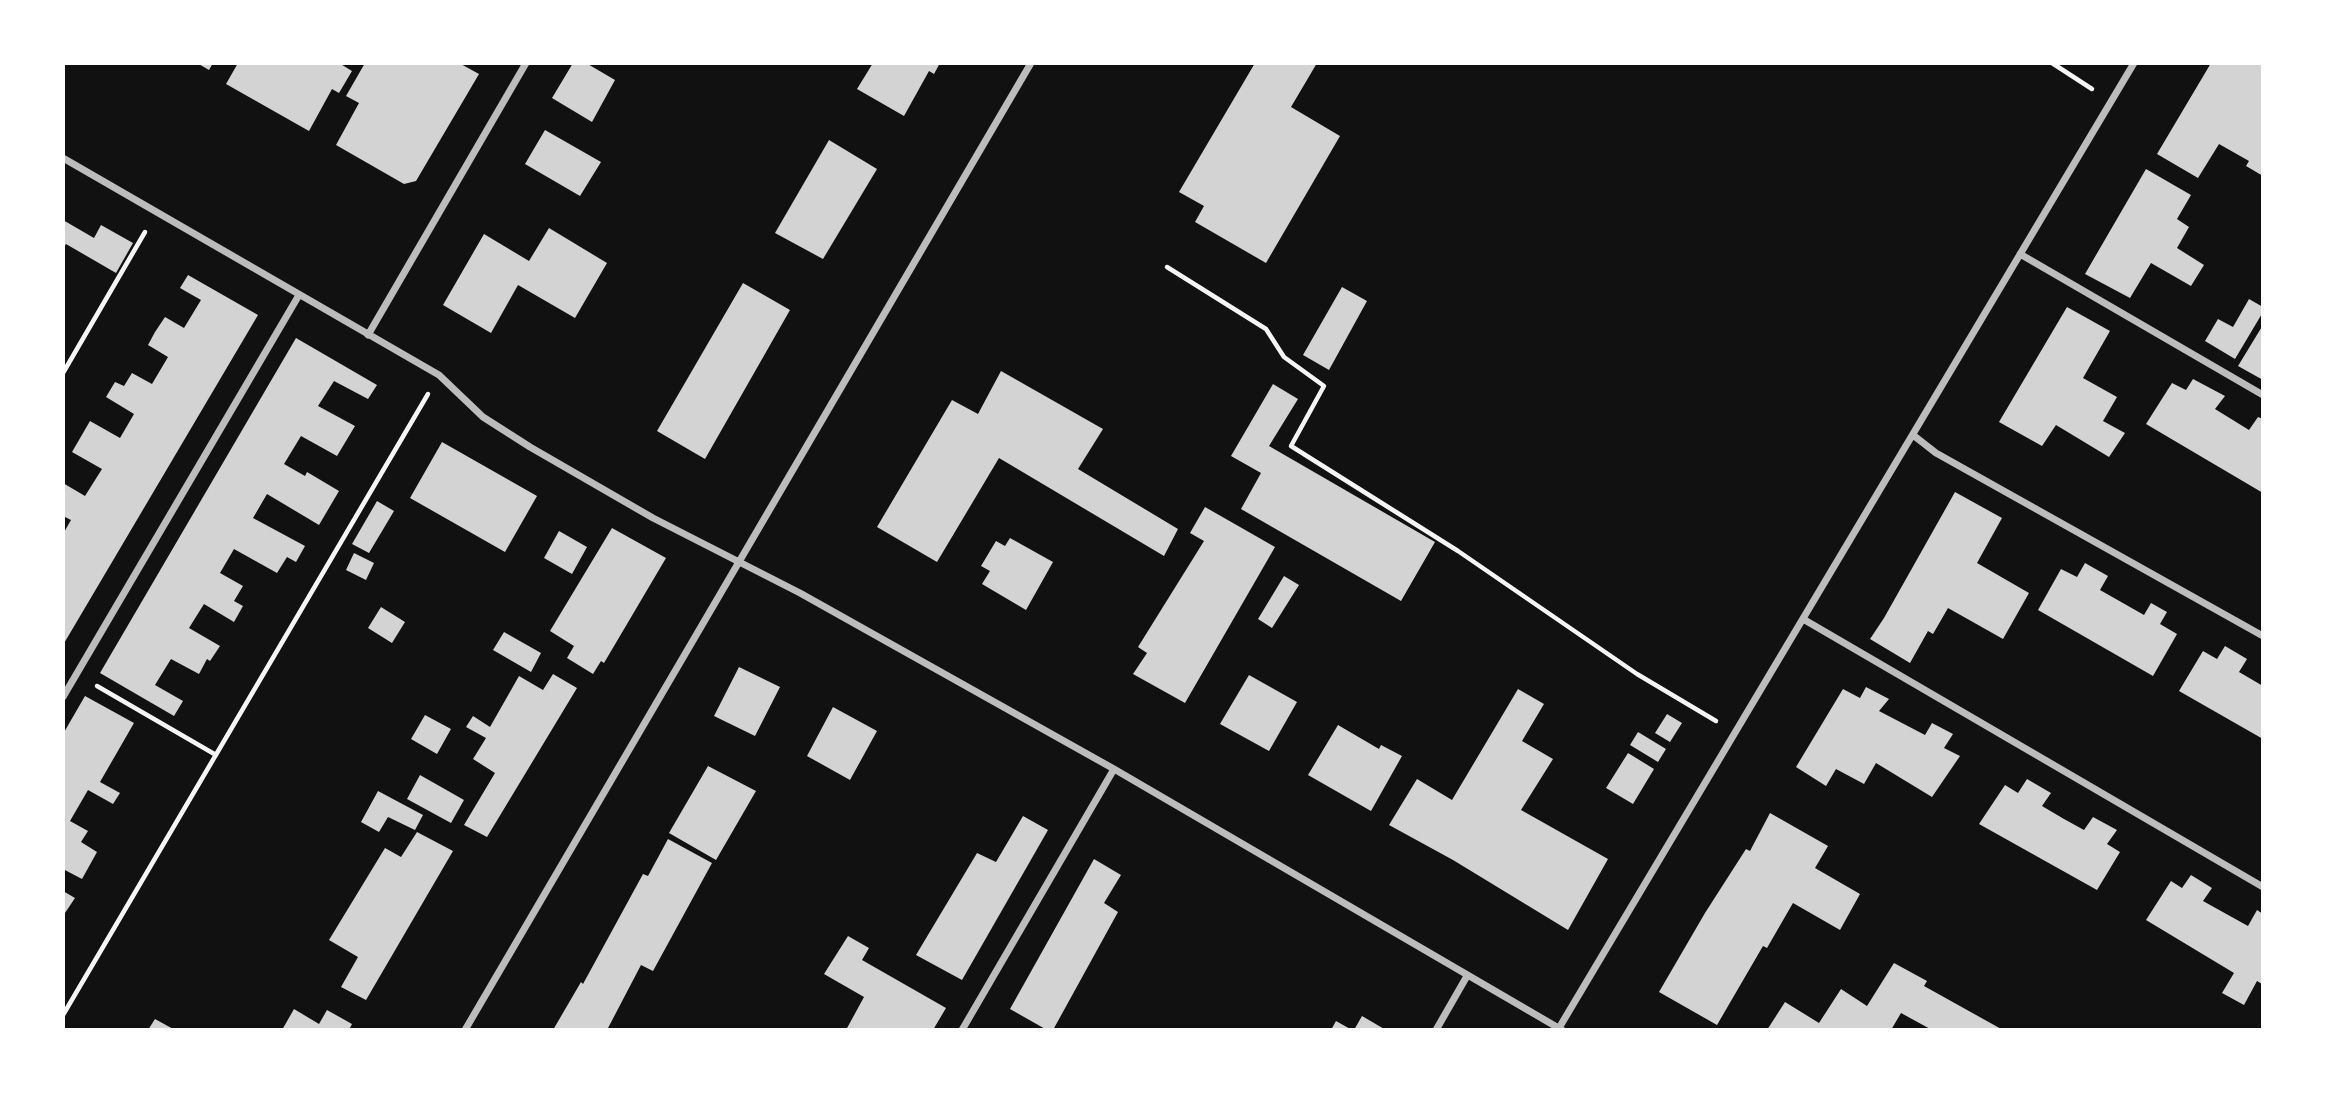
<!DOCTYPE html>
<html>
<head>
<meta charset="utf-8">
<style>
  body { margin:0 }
  #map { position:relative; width:2326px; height:1093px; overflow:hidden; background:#111; font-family:Spectral,serif }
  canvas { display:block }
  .frame { position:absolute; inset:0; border:65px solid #fff; pointer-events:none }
</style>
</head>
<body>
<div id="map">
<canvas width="2326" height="1093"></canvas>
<div class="frame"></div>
</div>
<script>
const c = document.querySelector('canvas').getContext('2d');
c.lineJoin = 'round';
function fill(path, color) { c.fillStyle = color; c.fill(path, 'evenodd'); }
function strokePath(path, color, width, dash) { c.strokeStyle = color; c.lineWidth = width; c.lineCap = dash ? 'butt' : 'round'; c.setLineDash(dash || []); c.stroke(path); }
fill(new Path2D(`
  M197,63H213L209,70Z
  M238,63H339L352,71L339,93L332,89L309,131L226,84Z
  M365,63H459L479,74L416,181L404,184L336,145L359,103L346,96Z
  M573,63H586L615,80L592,122L552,98Z
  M873,63H940L934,74L929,71L904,116L857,89Z
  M1255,63H1317L1291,107L1340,136L1266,263L1195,222L1204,206L1179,192Z
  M2211,63H2263V176L2246,166L2249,161L2219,144L2198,178L2157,154Z
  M545,130L601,162L580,196L525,164Z
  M829,140L877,169L823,259L775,233Z
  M2146,169L2191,195L2177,219L2189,227L2177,248L2204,265L2191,286L2151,263L2130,298L2085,274Z
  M63,220L94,238L101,225L133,243L116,273L66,244L63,249Z
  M549,228L607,263L575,318L518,285L491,333L443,305L484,234L529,261Z
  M188,275L258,315L63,645V534L71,520L63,516V483L85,496L102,469L72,452L90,421L120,438L134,414L106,397L115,382L124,386L132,373L152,384L168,357L148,345L155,332L165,317L184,328L201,300L180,288Z
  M743,283L790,310L705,459L657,431Z
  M1342,287L1367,301L1329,370L1303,355Z
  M2249,299L2263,307V312L2235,359L2205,341L2218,319L2233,327Z
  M2067,307L2110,331L2083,378L2117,397L2103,421L2125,433L2109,457L2056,425L2042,446L1999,422Z
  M2263,325V380L2238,366Z
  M296,338L377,385L368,399L334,381L318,406L355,426L337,456L301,436L284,464L305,476L307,472L339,491L319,525L267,494L253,518L305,546L296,562L287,557L277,573L234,549L220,573L243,586L234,601L243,606L234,622L204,604L189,628L220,646L210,661L207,659L199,674L171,659L155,685L183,701L174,716L100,673Z
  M1001,371L1103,429L1078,469L1178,529L1164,556L999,458L937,562L877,527L952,400L978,414Z
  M2193,379L2225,396L2215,409L2249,430L2258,417L2263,419V493L2146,424L2172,383L2186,390Z
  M1273,384L1298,399L1269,446L1435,542L1401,601L1241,509L1261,473L1231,456Z
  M442,442L537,496L505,552L410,498Z
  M1955,492L2002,518L1977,563L2029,593L2003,639L1948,608L1933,634L1928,631L1910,663L1870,639L1884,618Z
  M377,501L394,511L369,553L352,544Z
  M1205,507L1275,547L1185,703L1133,674L1147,653L1138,647L1204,541L1190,533Z
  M612,528L666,558L604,663L601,661L593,674L567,658L574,646L550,631Z
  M559,531L587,547L572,574L544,558Z
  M1010,538L1053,562L1026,610L982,584L990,571L981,566L996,541L1005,546Z
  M354,553L374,563L366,580L346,570Z
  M2085,563L2108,576L2100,590L2144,615L2151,603L2167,612L2160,624L2177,634L2153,676L2038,610L2061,569L2077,577Z
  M1284,576L1299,585L1272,628L1258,619Z
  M381,607L405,622L392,643L368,628Z
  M504,632L541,653L531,672L493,650Z
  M2225,646L2247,659L2239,672L2263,686V739L2179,691L2203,651L2217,659Z
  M739,667L780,687L755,736L714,716Z
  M553,674L577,688L487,837L464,825L495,773L473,759L486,738L466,727L473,716L490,727L519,676L543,690Z
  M1249,675L1297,702L1269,751L1220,724Z
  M1866,687L1889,699L1879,711L1925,735L1932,723L1953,734L1944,748L1960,756L1932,797L1876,763L1864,784L1836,769L1826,786L1796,767L1843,689L1860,698Z
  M1518,689L1544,704L1522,741L1553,759L1521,810L1608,859L1568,930L1453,860L1389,825L1417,779L1452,800Z
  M85,696L134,723L100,782L120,793L113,804L88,790L70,821L88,831L81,842L97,852L82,879L63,869V734Z
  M833,707L877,731L850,780L807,756Z
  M1667,714L1682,723L1670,742L1655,733Z
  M425,715L451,729L437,754L411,739Z
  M1338,725L1379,749L1381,745L1402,756L1371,811L1308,775Z
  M1638,732L1666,749L1658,762L1630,745Z
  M1628,753L1654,769L1633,804L1606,788Z
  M708,766L756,791L716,860L669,833Z
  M420,775L464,800L451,823L407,799Z
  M2027,779L2051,793L2042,806L2064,819L2084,830L2093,817L2117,830L2107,844L2120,852L2097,890L1979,824L2005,785L2018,793Z
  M378,791L423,815L415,830L388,817L379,832L361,822Z
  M1770,813L1828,846L1815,868L1860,894L1840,930L1793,903L1767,948L1763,946L1717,1025L1659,992L1705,913L1746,849L1750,851Z
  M1023,816L1048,830L962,980L916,955L977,853L996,862Z
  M417,832L453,851L366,1000L341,987L358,957L329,940L385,848L401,857Z
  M668,839L712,863L653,971L641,965L607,1030H553L581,982L583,984L643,874L648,876Z
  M1094,859L1121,875L1104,903L1118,912L1053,1030H1047L1010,1009Z
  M2191,875L2212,888L2203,901L2248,926L2257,910L2263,914V982L2262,984L2257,981L2244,1005L2222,993L2234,973L2146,920L2171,881L2182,888Z
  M63,891L75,898L63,916Z
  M848,936L869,948L862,960L946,1008L933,1030H846L864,997L824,974Z
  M1894,963L1927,981L1924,986L2003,1030H1932L1901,1013L1891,1030H1767L1785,1002L1819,1023L1841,989L1867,1006Z
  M294,1009L319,1024L327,1010L352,1024L349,1030H282Z
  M1362,1016L1386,1030H1354Z
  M155,1019L175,1030H148Z
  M1336,1021L1352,1030H1331Z`), '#d3d3d3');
strokePath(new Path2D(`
  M2052,63L2092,89
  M1167,267L1266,329L1284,357L1324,386L1291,446L1458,551L1637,674L1716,721
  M63,373L145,232
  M97,686L216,755
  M63,1015L428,394`), '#f5f5f5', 4.5);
strokePath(new Path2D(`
  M63,158L439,375L483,417L530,447L653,518L800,593L1114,769L1562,1030
  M2020,254L2263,395
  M368,335L526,63
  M1913,435L1936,453L2263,636
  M1803,619L2263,887
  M63,697L299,295
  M1559,1028L2134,63
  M465,1030L1031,63
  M962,1030L1114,769
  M1436,1030L1467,976`), '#bcbcbc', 7);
</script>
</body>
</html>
